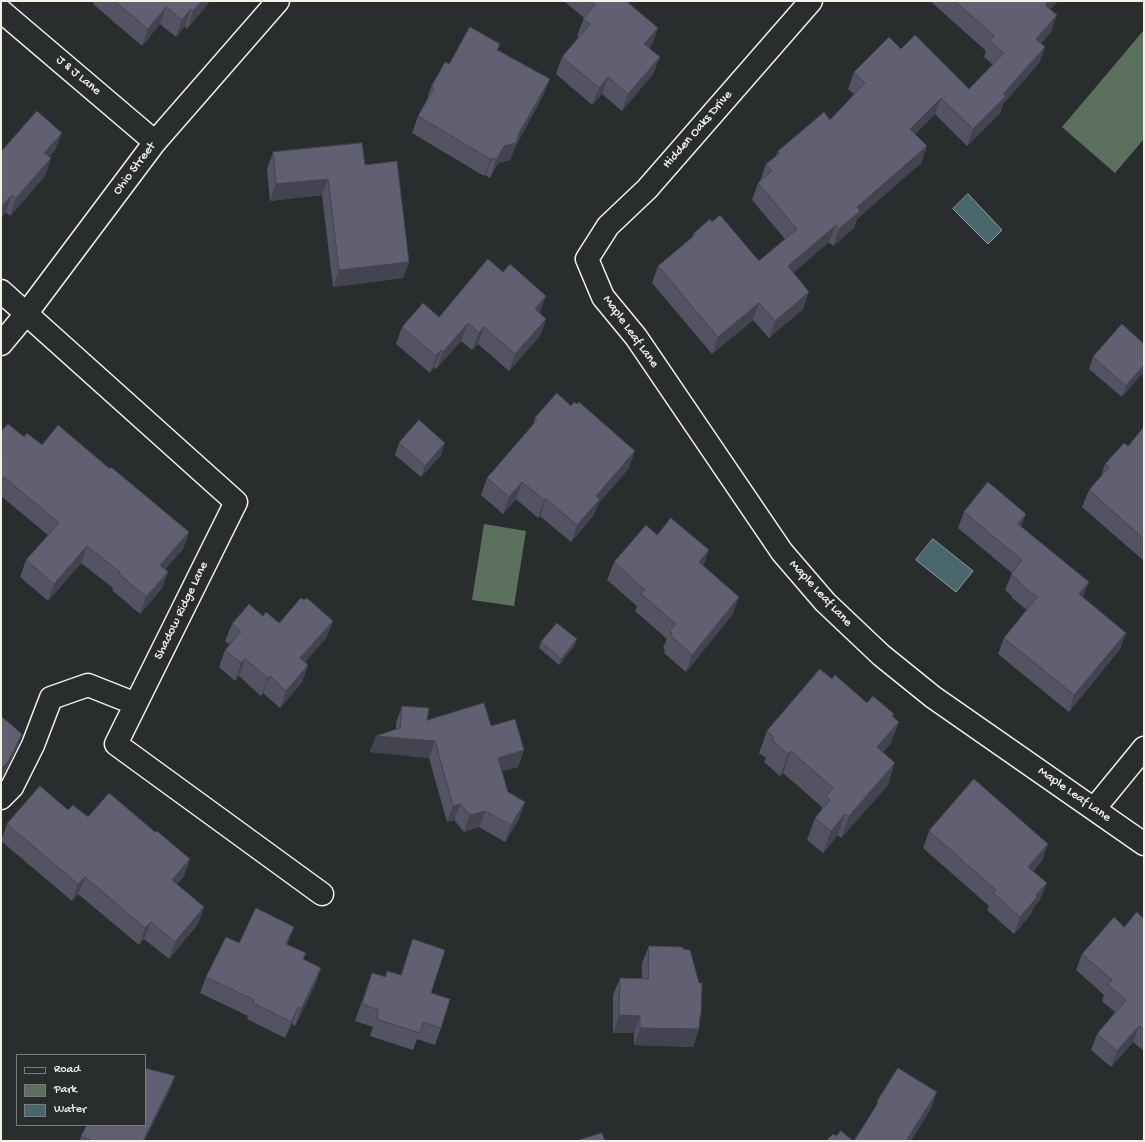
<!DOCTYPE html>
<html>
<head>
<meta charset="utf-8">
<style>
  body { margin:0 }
  #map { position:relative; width:1145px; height:1142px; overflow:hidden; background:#2a2d2e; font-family:"Gochi Hand",sans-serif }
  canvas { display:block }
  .frame { position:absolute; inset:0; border:2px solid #f4f1e8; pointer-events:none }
  .legend { position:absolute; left:16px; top:1054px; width:130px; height:72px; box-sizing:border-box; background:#2a2d2e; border:1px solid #7b7b78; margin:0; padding:5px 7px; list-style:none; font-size:12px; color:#f4f1e8 }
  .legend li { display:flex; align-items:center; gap:8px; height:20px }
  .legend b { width:20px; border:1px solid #7b7b78 }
</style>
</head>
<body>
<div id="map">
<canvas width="1145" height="1142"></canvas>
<div class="frame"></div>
<ul class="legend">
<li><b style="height:5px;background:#2a2d2e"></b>Road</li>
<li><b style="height:11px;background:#5b715d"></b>Park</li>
<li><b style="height:11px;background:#4a676e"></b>Water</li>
</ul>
</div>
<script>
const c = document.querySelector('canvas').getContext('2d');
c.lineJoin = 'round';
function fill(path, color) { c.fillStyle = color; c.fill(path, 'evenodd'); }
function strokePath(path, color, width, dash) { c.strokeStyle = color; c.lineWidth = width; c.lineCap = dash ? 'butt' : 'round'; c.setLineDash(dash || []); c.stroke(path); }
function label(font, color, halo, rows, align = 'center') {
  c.font = font + ' "Gochi Hand",sans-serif'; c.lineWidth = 4; c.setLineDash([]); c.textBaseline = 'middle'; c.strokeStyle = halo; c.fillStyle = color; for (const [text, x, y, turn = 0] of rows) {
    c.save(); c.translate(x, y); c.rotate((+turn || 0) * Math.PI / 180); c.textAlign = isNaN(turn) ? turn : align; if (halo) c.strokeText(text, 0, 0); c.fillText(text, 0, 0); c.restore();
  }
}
fill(new Path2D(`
  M1144,30V139L1115,173L1062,127Z
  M484,524L526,531L514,606L472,600Z`), '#5b715d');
const water = new Path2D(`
  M968,194L1002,230L988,244L953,209Z
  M933,539L973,571L956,592L916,560Z`);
fill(water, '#4a676e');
strokePath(water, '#8e9e9f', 1);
const minor = new Path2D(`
  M811,1L647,189L608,226L587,259L603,297L636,337L782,552L825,602L881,655L933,697L1144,844
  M1,11L155,142
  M1,291L236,502L116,744L322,894
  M1,344L26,314L155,142L278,1
  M1,798L12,787L33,745L51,698L88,685L136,704
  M1094,809L1144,748`);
strokePath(minor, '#f4f1e8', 25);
strokePath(minor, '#2a2d2e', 22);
fill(new Path2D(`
  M94,1H209L208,4L187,29L185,26L176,37L160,24L142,46L93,4Z
  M564,1H626L652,45L649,48L653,74L622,111L602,94L592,105L556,74L562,57L579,38L577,36L584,18Z
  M930,1H1058L1050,9L1051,32L1041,43L1045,47L1039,63L1003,104L1000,113L967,146L935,114L915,134L927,146L921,163L857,219L854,228L833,246L829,242L793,273L803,309L769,338L753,320L712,354L652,283L658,266L692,237L694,233L712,222L759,261L785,239L752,200L758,183L760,181L766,164L776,156L778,151L830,120L854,94L848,89L854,72L901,49L969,89L993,65L984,57L986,51Z
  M498,50L550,79L543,96L515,147L510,160L498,163L490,178L485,175L484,176L412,133L418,116L426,102L431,87L449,64Z
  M62,133L55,150L49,157L51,158L45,176L10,216L6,212L1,217V152Z
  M273,152L365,165L409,262L403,278L333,287L322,195L270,201L267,169Z
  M540,313L546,319L540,336L509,371L478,344L472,350L461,341L436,369L434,367L430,373L396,344L402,327L439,317Z
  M1144,344L1122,397L1089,369L1093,357Z
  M535,418L629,468L598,504L593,516L571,542L540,516L538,518L516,499L503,514L481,495L487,478L533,425Z
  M1144,427V561L1082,507L1089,490L1101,476L1105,464L1128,446Z
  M1,432L24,437L42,445L110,469L189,532L183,549L165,569L168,572L162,588L140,614L112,590L113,588L81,563L48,601L20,577L26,560L48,535L1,496Z
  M399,443L441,455L421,477L395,455Z
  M964,512L1026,514L1021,526L1083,598L1126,633L1120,649L1069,712L998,654L1004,638L1027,610L1012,598V596L1005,590L1012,573L958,528Z
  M657,535L703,567L733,614L686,672L664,653L665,650L663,648L667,639L635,611L637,606L607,580L614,562Z
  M304,600L333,621L326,638L305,662L308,665L302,682L280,708L263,693L261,696L239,676L235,681L219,667L225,650L230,645L225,641L232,624L263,616L279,623Z
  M541,642L575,645L559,665L539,648Z
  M832,679L867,703L894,714L893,717L891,743L883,752L888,785L841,838L838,835L823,853L807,840L815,818L821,810L822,807L783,773L780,776L764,762L766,758L759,753L767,731Z
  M402,706L427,720L491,726L524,750L518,767L502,771L508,792L525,802L519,819L505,842L479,827L464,832L454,820L447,822L429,758L370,752L376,736L396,729V723Z
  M68,810L88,817L155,832L190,859L184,876L177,884L204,907L198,924L169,959L144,939L139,945L78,894L72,901L1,841L7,824Z
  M929,831L1048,844L1042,861L1033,871L1040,900L1033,908L1031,914L1014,934L987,910L989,906L923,848Z
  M1144,919V1051L1133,1042L1111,1067L1091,1050L1097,1034L1115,1012L1102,1001L1104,995L1076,970L1082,954L1124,927Z
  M413,939L431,993L441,1028L435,1045L417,1039L413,1050L370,1036L373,1027L355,1021L372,973L385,977L387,971L401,975Z
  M239,943L288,945L303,960L321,968L315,985L295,1026L292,1023L285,1038L247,1019L248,1016L200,993L206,977Z
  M649,946L683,949L701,1015L699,1021V1029L693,1047L634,1045V1033H613V995L620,978H642V963Z
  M175,1076L171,1087L144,1141H80L81,1136L145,1125Z`), '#535363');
fill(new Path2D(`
  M202,1H209L208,4L187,29L193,11Z
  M1049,1H1058L1039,22L1045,5Z
  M166,7L160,24L142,46L148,29Z
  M191,9L185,26L176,37L182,20Z
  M1057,15L1051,32L1030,56L1036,39Z
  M658,28L652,45L638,61L644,44Z
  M1045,47L1039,63L1003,104L1000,113L967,146L973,129Z
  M660,57L653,74L622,111L628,94Z
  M608,77L602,94L592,105L599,88Z
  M550,79L543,96L515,147L510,160L498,163L490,178L496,160L504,146L519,133Z
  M941,98L935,114L904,146L910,129Z
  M62,133L55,150L38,170L44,153Z
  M927,146L921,163L857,219L854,228L833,246L839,229L857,207Z
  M51,158L45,176L10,216L16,198Z
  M492,158L485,175L484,176L490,159Z
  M328,179L322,195L270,201L276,184Z
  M12,195L6,212L1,217V207Z
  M836,225L829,242L781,283L788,266Z
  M409,262L403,278L333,287L339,270Z
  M809,292L803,309L769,338L775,321Z
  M546,296L540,313L529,326L535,309Z
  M759,303L753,320L712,354L718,337Z
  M546,319L540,336L509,371L515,354Z
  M468,323L461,341L436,369L443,352Z
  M484,327L478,344L472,350L479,333Z
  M441,350L434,367L430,373L436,356Z
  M1144,365V372L1122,397L1126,386Z
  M445,443L441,455L421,477L425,466Z
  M635,451L629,468L598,504L593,516L571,542L577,525L596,496Z
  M4,477L1,485V480Z
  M522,482L516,499L503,514L509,497Z
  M546,499L540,516L538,518L544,500Z
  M1026,514L1020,530L1018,524Z
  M189,532L183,549L154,582L160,565Z
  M87,546L81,563L48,601L54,584Z
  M709,550L703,567L699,562Z
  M168,572L162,588L140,614L146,597Z
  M1089,582L1083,598L1079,594Z
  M739,597L733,614L686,672L692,655Z
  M333,621L326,638L294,675L300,658Z
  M1126,633L1120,649L1069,712L1074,695Z
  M577,639L575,645L559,665L561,659Z
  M245,659L239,676L235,681L241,663Z
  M308,665L302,682L280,708L286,691Z
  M270,676L263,693L261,696L268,678Z
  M899,722L891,743L869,768L877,747Z
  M22,734L16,751L1,780V769Z
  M376,736L435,741L429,758L370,752Z
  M524,750L518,767L492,774L498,758Z
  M791,751L783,773L780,776L788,754Z
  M895,763L888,785L841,838L849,816Z
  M525,802L519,819L505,842L511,825Z
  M460,804L454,820L447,822L453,806Z
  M485,811L479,827L464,832L470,815Z
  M845,814L838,835L823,853L831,831Z
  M1048,844L1042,861L1022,884L1028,867Z
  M190,859L184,876L166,897L172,880Z
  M85,877L78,894L72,901L78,884Z
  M1047,883L1040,900L1033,908L1031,914L1014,934L1020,917L1036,895Z
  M204,907L198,924L169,959L175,942Z
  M151,922L144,939L139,945L145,928Z
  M294,927L288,943L280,960L286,944Z
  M321,968L315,985L295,1026L301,1009Z
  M298,1007L292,1023L285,1038L291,1022Z
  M619,1015L640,1016L634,1033H613Z
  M700,1015H701L696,1029H699L693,1047L634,1045L640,1028Z
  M1139,1026L1133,1042L1111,1067L1117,1051Z
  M175,1076L171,1087L144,1141H143Z
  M937,1092L931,1109L911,1141H906Z`), '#444350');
const building = new Path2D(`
  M115,1H202L193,11L191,9L182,20L166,7L148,29Z
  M590,1H626L658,28L644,44L660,57L628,94L608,77L599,88L562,57L590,24L583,19L595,5Z
  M955,1H1049L1045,5L1057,15L1036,39L1045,47L1003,94L1006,96L973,129L941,98L910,129L927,146L857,207L860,211L839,229L836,225L788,266L809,292L775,321L759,303L718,337L658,266L695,235L694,233L710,219L712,222L720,215L759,261L797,229L758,183L772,171L766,164L780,153L778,151L824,112L830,120L865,83L854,72L889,37L901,49L915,35L969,89L1004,53L990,41L994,36Z
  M470,27L500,44L497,50L550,79L519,133L516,143L504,146L496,160L492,158L490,159L418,116L434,88L431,87L445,62L449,64Z
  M37,111L62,133L44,153L51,158L16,198L12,195L1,207V152Z
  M362,143L365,165L397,161L409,262L339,270L328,179L276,184L273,152Z
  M488,259L503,272L510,264L546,296L535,309L546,319L515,354L484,327L479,333L468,323L443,352L441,350L436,356L402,327L423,303L439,317Z
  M1122,324L1144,344V365L1126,386L1093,357Z
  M557,393L571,406L574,402L577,404L579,402L635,451L596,496L600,499L577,525L546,499L544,500L522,482L509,497L487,478L537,420L535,418Z
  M419,420L445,443L425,466L399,443Z
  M8,424L24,437L27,433L42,445L58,425L110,469L111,467L189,532L160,565L168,572L146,597L118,573L120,572L87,546L54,584L26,560L59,523L4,477L1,480V450L3,448L1,446V432Z
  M1144,427V539L1089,490L1109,467L1105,464L1124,443L1128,446Z
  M988,482L1026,514L1018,524L1089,582L1079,594L1126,633L1074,695L1004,638L1037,597L1018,582L1019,581L1011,574L1022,560L964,512Z
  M671,518L709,550L699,562L739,597L692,655L670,635L672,633L669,631L676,624L641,594L645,590L614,562L646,525L657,535Z
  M301,598L304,600L307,598L333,621L300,658L308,665L286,691L270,676L268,678L245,659L241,663L225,650L241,632L232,624L249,604L263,616L266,612L279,623Z
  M557,623L577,639L561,659L541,642Z
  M820,669L832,679L835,675L867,703L873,696L894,714L892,716L899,722L877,747L895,763L849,816L845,814L831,831L815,818L830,800L826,797L833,788L791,751L788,754L772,740L774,738L767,731Z
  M484,703L491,726L515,719L524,750L498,758L508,792L525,802L511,825L485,811L470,815L460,804L453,806L435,741L376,736L400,728L402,706L429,708L427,720Z
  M1,716L22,734L8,762L1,769Z
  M974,779L1048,844L1028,867L1047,883L1036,895L1037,897L1020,917L993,893L996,890L929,831Z
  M40,786L68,810L73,805L88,817L109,793L155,832L157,831L190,859L172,880L204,907L175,942L151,922L145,928L85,877L78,884L7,824Z
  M256,908L294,927L286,944L306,953L303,959L321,968L301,1009L298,1007L291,1022L253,1003L254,1000L206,977L226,937L239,943Z
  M1137,912L1144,919V1030L1139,1026L1117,1051L1097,1034L1126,1000L1108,985L1112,980L1082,954L1114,917L1124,927Z
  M413,939L445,950L431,993L450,999L441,1028L423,1022L420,1033L376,1019L379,1010L362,1004L372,973L386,977L387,971L401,975Z
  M649,946L683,947V949L690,950L699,983H702L701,1015H700L699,1029L640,1028V1016L619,1015L620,978L648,979Z
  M145,1068L175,1076L143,1141H92L81,1136L87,1125H145Z
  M898,1068L937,1092L906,1141H854L878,1103L877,1102Z
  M841,1131L853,1141H826L833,1134L836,1136Z
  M602,1133L605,1141H576Z`);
fill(building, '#616073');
strokePath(building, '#444350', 1);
label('13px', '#f4f1e8', '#2a2d2e', [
  ["J & J Lane",78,76,40],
  ["Hidden Oaks Drive",698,130,-49],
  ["Ohio Street",135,169,-53],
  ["Maple Leaf Lane",630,332,54],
  ["Maple Leaf Lane",820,594,47],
  ["Shadow Ridge Lane",182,611,-64],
  ["Maple Leaf Lane",1074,795,35]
]);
</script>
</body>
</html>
